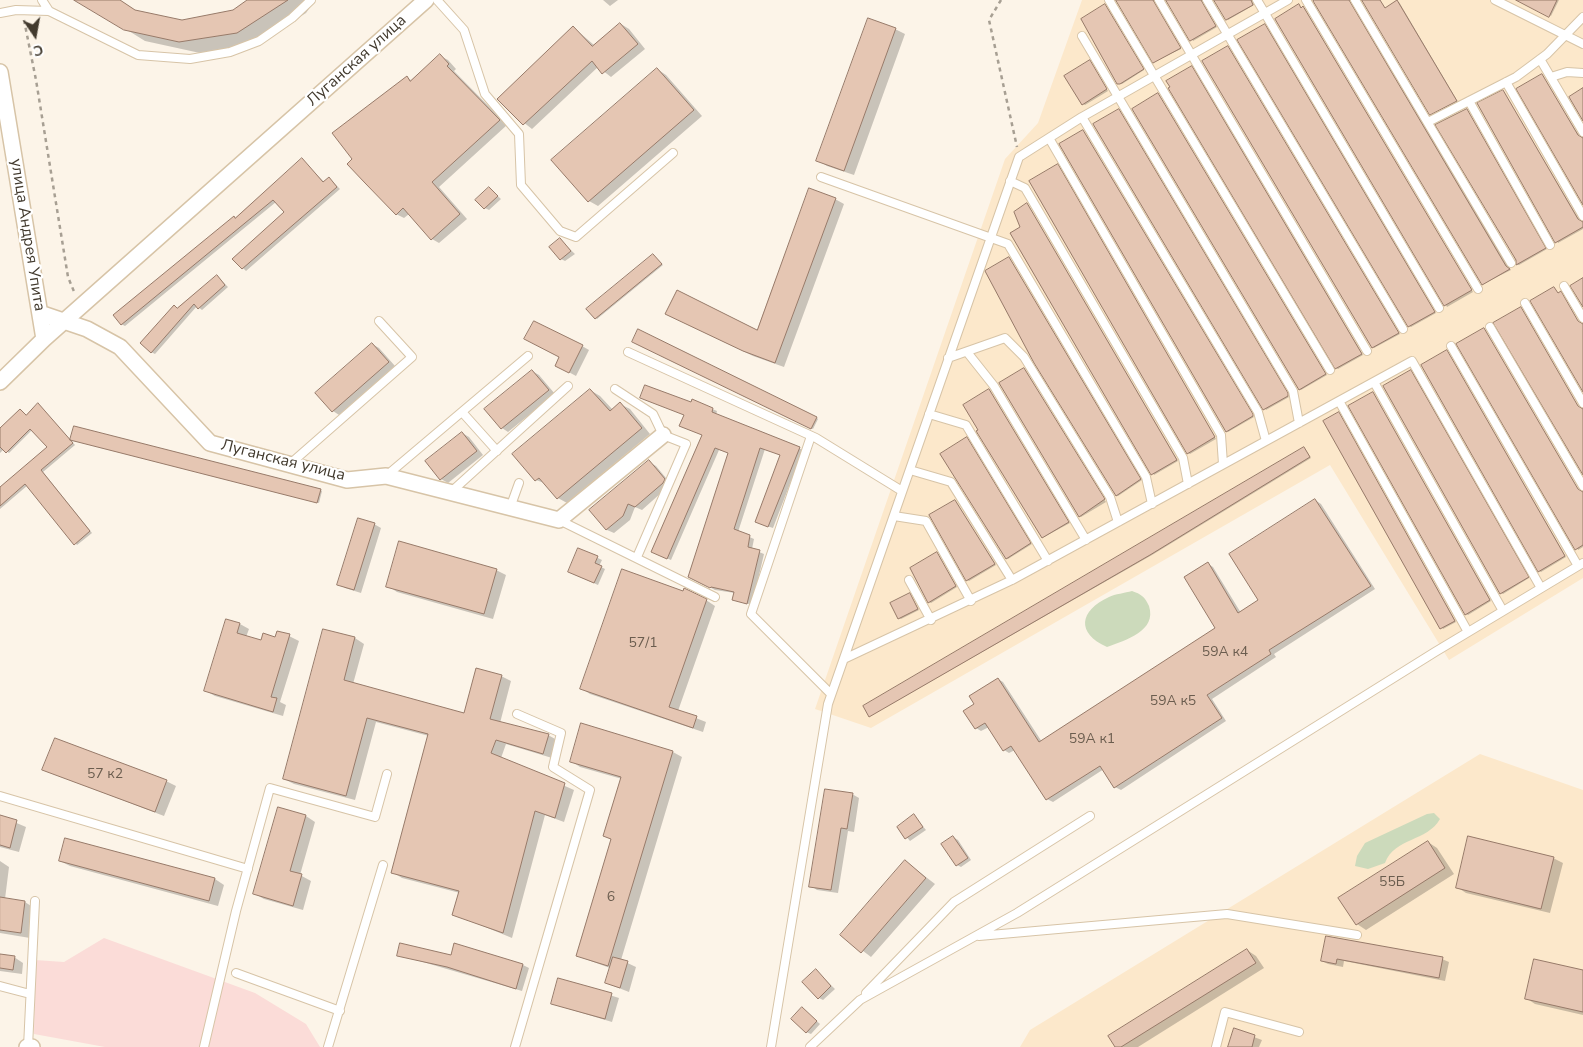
<!DOCTYPE html>
<html>
<head>
<meta charset="utf-8">
<style>
  body { margin:0 }
  #map { position:relative; width:1583px; height:1047px; overflow:hidden; background:#fcf4e8; font-family:"Nunito Sans",sans-serif }
  canvas { display:block }
  .north { position:absolute; left:10px; top:10px; width:50px; height:50px; -webkit-text-stroke:4px #fff; paint-order:stroke; rotate:168deg; font-size:14px; font-weight:700; line-height:20px; text-align:center; color:#423a2e }
  .north::after { content:''; display:block; margin:auto; width:18px; height:22px; background:#423a2e; clip-path:polygon(50% 0,100% 100%,50% 72%,0 100%) }
</style>
</head>
<body>
<div id="map">
<canvas width="1583" height="1047"></canvas>
<div class="north">С</div>
</div>
<script>
const c = document.querySelector('canvas').getContext('2d');
c.lineJoin = 'round';
function fill(path, color) { c.fillStyle = color; c.fill(path, 'evenodd'); }
function strokePath(path, color, width, dash) { c.strokeStyle = color; c.lineWidth = width; c.lineCap = dash ? 'butt' : 'round'; c.setLineDash(dash || []); c.stroke(path); }
function label(font, color, halo, rows, align = 'center') {
  c.font = font + ' "Nunito Sans",sans-serif'; c.lineWidth = 4.5; c.setLineDash([]); c.textBaseline = 'middle'; c.strokeStyle = halo; c.fillStyle = color; for (const [text, x, y, turn = 0] of rows) {
    c.save(); c.translate(x, y); c.rotate((+turn || 0) * Math.PI / 180); c.textAlign = isNaN(turn) ? turn : align; if (halo) c.strokeText(text, 0, 0); c.fillText(text, 0, 0); c.restore();
  }
}
fill(new Path2D(`
  M1082,0H1583V578L1449,660L1330,465L871,728L815,709L1005,159L1038,123Z
  M1480,754L1583,790V1047H1020L1030,1030Z`), '#fce8cb');
fill(new Path2D(`
  M104,938L255,993L306,1024L320,1047H105L34,1034L35,960L64,962Z`), '#fbdcd8');
fill(new Path2D(`
  M1132,591C1141,594 1145,597 1149,606C1157,631 1126,640 1107,647C1076,633 1079,611 1109,597C1115,594 1125,593 1132,591Z
  M1434,813L1440,819C1427,842 1395,837 1385,863L1368,869L1355,866L1357,856L1365,843L1427,814Z`), '#ccdabb');
fill(new Path2D(`
  M79,0H120L138,12L182,21L233,11L249,0H315L306,13L257,44L200,53L145,41Z
  M603,0H618L610,6Z
  M1117,0H1155L1156,5L1181,49L1154,62Z
  M1167,0H1205L1203,4L1217,27L1193,41Z
  M1215,0H1253L1254,5L1228,20Z
  M1318,0H1346L1351,3L1511,270L1483,284Z
  M1362,0H1380L1385,9L1399,2L1458,102L1431,114Z
  M1518,0H1559L1551,16Z
  M1105,6L1144,70L1122,84H1120Z
  M1299,6L1305,9L1473,292L1447,307L1276,19Z
  M621,24L629,29L645,49L611,77L598,67L532,129L509,111L498,99L573,27L594,45Z
  M1267,27L1436,313L1411,327L1409,326Z
  M895,29L905,34L854,175L827,166L818,160Z
  M1228,47L1400,334L1374,348L1373,347Z
  M440,56L448,60L456,69L454,71L507,125L439,187L467,219L439,243L432,239L409,214L404,218L396,214L354,159L407,77L412,81Z
  M1090,62L1108,91L1085,105L1083,104Z
  M657,69L666,75L702,116L598,206L589,201Z
  M1194,69L1363,355L1338,369L1336,368Z
  M1542,76L1580,137L1583,139V202Z
  M1503,91L1580,221L1583,223V229L1558,243Z
  M1158,95L1327,375L1301,390L1299,389Z
  M1467,110L1547,249L1519,265H1517Z
  M1119,111L1289,397L1266,410L1095,125Z
  M1083,131L1254,417L1228,432L1227,431Z
  M302,160L324,182L329,178L340,189L246,271L243,268L285,213L276,202L125,326L121,324Z
  M1059,167L1216,439L1190,454L1188,453Z
  M489,188L501,199L489,210L485,208Z
  M835,199L844,204L784,367L753,356L675,318L758,331Z
  M1027,205L1178,461L1154,475L1021,252L1023,251L1022,228Z
  M560,240L575,254L565,261L561,259Z
  M653,255L663,265L597,319L596,318L588,309Z
  M1009,259L1142,480L1118,496L1116,495Z
  M217,276L228,287L202,310L197,306L155,354L151,352L178,309Z
  M1521,308L1579,408L1583,409V472Z
  M1484,329L1579,491L1583,492V547L1578,550Z
  M635,342L817,418L818,419L813,429Z
  M372,344L379,348L395,366L339,415L333,411Z
  M582,346L589,350L576,376L563,369Z
  M1447,351L1566,557L1541,572L1539,571Z
  M1024,370L1106,502L1081,517L1079,516Z
  M532,371L539,375L555,394L508,432L502,428Z
  M1413,373L1529,578L1503,594L1501,593Z
  M590,390L600,396L613,410L620,404L630,409L650,434L567,503L558,498L547,484L536,480Z
  M989,390L1070,523L1044,537L1043,536Z
  M1373,393L1491,601L1468,615L1466,614Z
  M693,401L717,411L716,415L803,450L773,528L761,524L782,456L765,449L738,532L754,539L752,549L764,554L752,605L734,599L735,593L715,590L694,579L729,453L719,450L671,560L657,554L703,435L691,404Z
  M38,404L75,445L43,472L92,533L77,545L28,485L0,509V489L49,447L32,430L9,453L4,449L0,453V430L27,416Z
  M1339,413L1456,622L1443,629L1325,421Z
  M462,433L469,437L483,455L448,483L441,479L427,461Z
  M72,440L320,490L322,491L319,503Z
  M968,440L1032,544L1008,559L1006,558Z
  M1305,449L1311,458L1152,555L870,716Z
  M649,462L656,466L671,484L642,510L635,507L630,520L614,533L607,530L591,510Z
  M1315,500L1321,504L1375,589L1274,654L1276,657L1212,699L1226,721L1121,790L1115,787L1104,769L1053,802L1047,799L1015,750L1009,753L1004,750L989,727L981,731L976,728V705L998,679L1003,682L1042,742L1216,629L1208,564L1213,567L1241,613L1260,600Z
  M955,501L996,565L969,581L967,580Z
  M374,524L381,528L361,593L345,588L339,584Z
  M579,549L602,560L599,566L605,569L598,585L573,574Z
  M937,553L957,587L931,603L929,602Z
  M496,570L506,575L493,619L397,592L388,586Z
  M910,594L919,610L901,619L899,618Z
  M706,600L715,606L678,711L706,722L703,732L590,694L581,688Z
  M240,624L249,629L246,637L261,642L289,636L299,641L280,702L286,705L283,716L215,696L206,691Z
  M324,630L355,638L364,644L353,684L465,714L501,676L511,681L500,723L548,735L557,740L552,758L506,744L501,758L574,790L564,822L545,815L512,938L454,914L460,893L402,878L392,872L429,736L376,722L355,800L294,784L284,779Z
  M673,752L682,757L621,960L636,967L629,992L606,983L610,968L577,956L612,840L604,836L622,779L580,767L571,761Z
  M44,770L166,781L176,786L164,816Z
  M852,794L859,798L854,832L848,831L838,893L817,890L811,886Z
  M279,808L306,816L315,822L300,875L311,881L303,910L264,899L255,894Z
  M0,816L26,827L19,852L0,847Z
  M914,816L926,830L910,841L898,827Z
  M953,837L958,840L971,860L961,867L957,865Z
  M66,840L215,879L224,885L218,906L70,866L60,861Z
  M1428,842L1437,848L1454,874L1366,930L1357,924Z
  M1553,858L1563,863L1550,913L1466,893L1457,887Z
  M0,861L9,867L5,899L25,902L34,908L30,938L0,933Z
  M905,861L935,884L871,957L842,935Z
  M1326,937L1442,959L1449,962L1445,981L1344,961L1343,967L1328,964L1322,961Z
  M1247,950L1256,956L1264,968L1138,1047H1117Z
  M0,955L14,957L23,963L22,974L0,971Z
  M399,955L523,965L529,968L522,991Z
  M816,971L835,989L823,1000L819,998Z
  M1583,972V1015L1535,1004L1526,998Z
  M559,979L619,998L612,1022L552,1004Z
  M803,1009L820,1024L811,1034L806,1032Z
  M1235,1030L1262,1040L1259,1047H1229Z`), '#0003');
const building = new Path2D(`
  M74,0H120L135,10L182,20L233,10L247,0H288L237,33L179,42L124,30Z
  M1116,0H1153L1181,48L1153,63Z
  M1166,0H1201L1216,26L1190,41Z
  M1214,0H1251L1253,5L1226,20Z
  M1315,0H1349L1506,266L1510,269L1482,285L1313,1Z
  M1362,0H1380L1385,8L1397,0L1457,101L1430,115Z
  M1516,0H1557L1549,17Z
  M1105,4L1144,69L1120,84H1117L1081,19Z
  M1299,4L1301,8L1303,6L1472,290L1444,306L1275,19Z
  M868,18L896,28L844,171L816,161Z
  M620,23L638,44L602,74L592,61L523,125L497,99L573,26L592,46Z
  M1265,24L1435,312L1408,327L1237,40Z
  M1228,46L1399,333L1372,348L1202,61Z
  M440,54L449,64L447,66L500,120L432,182L460,214L431,240L403,208L396,215L365,183L347,164L352,159L332,133L407,76L410,81Z
  M1090,60L1107,89L1082,105L1064,76Z
  M1192,66L1362,354L1335,369L1168,88L1170,87L1166,81Z
  M657,68L694,110L588,202L551,160Z
  M1542,74L1578,135L1583,138V205L1516,89Z
  M1583,88V121L1569,97Z
  M1503,90L1578,219L1583,222V227L1555,243L1477,103Z
  M1158,93L1326,374L1299,390L1132,109Z
  M1119,109L1288,393V396L1263,410L1093,124Z
  M1467,109L1546,248L1516,265V260L1435,125Z
  M1083,130L1253,414V416L1226,432L1059,144Z
  M302,158L323,182L329,177L337,187L242,269L232,259L284,212L273,200L121,325L113,315L234,216L235,218Z
  M1058,164L1215,437L1187,454L1029,181Z
  M489,187L498,196L484,209L475,200Z
  M809,188L836,198L775,363L743,351L665,314L677,290L757,330Z
  M1027,203L1177,460L1151,475L1010,233L1020,227L1014,212Z
  M560,238L571,251L560,260L549,247Z
  M653,254L662,264L595,319L586,309Z
  M1009,257L1141,479L1116,496L1034,363L985,271Z
  M217,275L225,285L198,309L194,304L151,353L140,343L174,305L177,308Z
  M1583,278V307L1570,286Z
  M1554,287L1558,293L1561,291L1578,321L1583,324V392L1530,301Z
  M1521,307L1578,406L1583,409V475L1493,323Z
  M534,321L583,345L569,373L555,366L559,357L524,339Z
  M1484,328L1578,489L1583,492V545L1575,550L1456,344Z
  M638,329L817,417L811,429L632,342Z
  M372,343L389,362L332,412L315,393Z
  M1447,350L1565,556L1538,572L1421,365Z
  M1024,368L1105,499L1079,517L999,383Z
  M532,370L549,390L501,429L484,409Z
  M1411,370L1529,577L1500,594L1383,386Z
  M645,385L691,402L692,399L713,408L712,412L800,447L768,527L755,522L780,455L760,448L734,529L750,535L748,547L760,550L747,604L732,600L734,592L711,587L710,588L688,577L728,453L715,448L667,559L651,552L702,435L679,426L684,415L640,398Z
  M590,389L610,411L620,402L642,428L557,499L539,478L535,481L512,454Z
  M989,389L1069,522L1042,538L976,431L978,430L963,405Z
  M1373,392L1490,600L1465,615L1348,406Z
  M38,403L73,443L41,470L90,531L74,545L25,484L0,506V487L47,447L30,429L6,453L0,447V428L20,409L26,415Z
  M1339,412L1455,621L1440,629L1323,421Z
  M74,426L321,489L317,503L70,440Z
  M462,432L477,451L440,480L425,461Z
  M967,437L1031,543L1006,559L940,454Z
  M1304,447L1310,457L1150,555L869,717L863,706Z
  M649,460L665,479L663,483L635,507L628,504L623,516L606,530L589,510Z
  M1315,499L1371,586L1269,650L1271,654L1207,695L1222,718L1114,788L1100,766L1046,800L1011,746L1003,751L985,723L975,729L963,711L974,704L969,696L998,678L1039,742L1215,628L1184,577L1208,562L1238,613L1258,600L1229,554Z
  M955,500L995,564L966,581L929,515Z
  M358,518L375,523L354,590L337,585Z
  M399,541L497,569L484,614L386,587Z
  M578,548L598,556L595,563L602,566L594,583L568,572Z
  M937,552L956,586L928,603L910,568Z
  M622,569L683,591L684,588L707,599L669,707L697,716L693,728L580,689Z
  M910,593L918,609L898,619L890,603Z
  M226,619L240,623L237,633L261,640L263,633L275,637L277,631L290,634L271,697L277,698L273,712L204,691Z
  M323,629L355,637L344,680L464,713L476,668L502,675L490,719L549,734L543,754L496,740L491,753L565,783L555,818L535,811L503,933L452,915L459,891L391,873L428,734L367,718L346,796L283,779Z
  M581,723L673,751L608,966L576,956L611,839L603,836L621,777L570,762Z
  M55,738L167,780L155,812L42,770Z
  M825,789L853,793L847,829L841,828L831,890L809,887Z
  M278,807L306,815L290,871L302,874L293,906L253,894Z
  M914,814L923,827L905,839L897,827Z
  M0,815L17,820L10,848L0,845Z
  M953,836L968,858L956,866L941,844Z
  M1468,836L1554,857L1541,909L1456,888Z
  M65,838L215,878L209,901L59,861Z
  M1428,841L1445,868L1356,925L1338,898Z
  M905,860L926,878L861,953L840,935Z
  M0,897L25,901L21,933L0,930Z
  M1326,936L1443,957L1439,978L1337,959L1336,964L1321,961Z
  M400,943L451,955L454,943L523,964L516,989L447,967L397,956Z
  M1247,949L1256,963L1121,1047H1115L1108,1036Z
  M0,954L15,956L13,970L0,968Z
  M613,957L628,961L620,988L605,983Z
  M1534,959L1583,970V1012L1525,999Z
  M816,969L831,986L818,999L802,982Z
  M558,978L612,993L605,1019L551,1004Z
  M802,1007L817,1021L806,1033L791,1019Z
  M1234,1028L1255,1035L1252,1047H1228Z`);
fill(building, '#e5c6b3');
strokePath(building, '#977a69', 1);
const lane = new Path2D(`
  M42,0L49,11
  M437,0L464,30L485,94L519,134L521,185L560,231L576,237L673,153
  M1109,0L1330,370
  M1159,0L1367,351
  M1207,0L1403,329
  M1257,0L1439,308
  M1306,0L1478,289
  M1355,0L1511,263
  M1495,0L1583,44
  M0,13L16,10L49,11L138,55L190,59L230,52L259,41L292,18L311,0
  M1082,36L1293,391L1299,423
  M1540,59L1583,132
  M1551,77L1567,72L1583,73
  M1506,82L1583,216
  M1469,101L1550,245
  M1082,117L1258,412L1266,441
  M1428,122L1516,77L1547,54L1583,17
  M1049,138L1221,435L1223,464
  M821,177L1008,244L1146,477L1152,504
  M1010,181L1025,188L1183,458L1188,484
  M1564,286L1583,318
  M1525,303L1583,403
  M1490,327L1583,486
  M1451,346L1578,566
  M628,352L816,438L902,491
  M967,352L994,386L1086,540
  M948,358L1005,338L1024,357L1110,497L1118,522
  M1374,382L1503,611
  M615,389L653,414L663,435L686,444L637,557
  M1339,401L1468,632
  M462,412L497,451
  M929,414L966,425L1048,561
  M811,436L751,614L831,694
  M290,464L412,357L379,321
  M910,470L951,482L1012,580
  M386,476L528,356
  M451,492L568,386
  M510,508L519,483
  M894,516L926,521L971,601
  M559,520L715,597
  M909,580L931,620
  M844,659L1012,580L1412,361L1541,588
  M0,796L248,869
  M979,936L1227,914L1357,935
  M236,973L340,1011
  M0,986L30,994
  M866,993L954,902L1090,816
  M28,1047L35,901
  M204,1047L236,911L270,788L375,817L387,774
  M328,1047L383,865
  M515,1047L590,790L553,767L561,733L517,714
  M771,1047L828,704L1019,157L1082,117L1288,0
  M810,1047L860,1000L1017,913L1435,652L1583,563
  M1216,1047L1225,1012L1299,1032`);
const street = new Path2D(`
  M0,72L44,339
  M40,313L87,329L120,347L210,443L347,480L386,476L559,520L663,435
  M0,382L44,339L426,0
  M27,1047H32`);
strokePath(lane, '#d7c4a7', 10);
strokePath(street, '#d7c4a7', 18);
strokePath(new Path2D(`
  M1001,0L989,20L1017,147
  M24,20L36,80L68,277L75,294`), '#a79f93', 2.5, [4, 4]);
strokePath(lane, '#fff', 8);
strokePath(street, '#fff', 15);
label('14px', '#6b5d4f', null, [
  ["57/1",643,644],
  ["59А к4",1225,653],
  ["59А к5",1173,702],
  ["59А к1",1092,740],
  ["57 к2",105,775],
  ["55Б",1392,883],
  ["6",611,898]
]);
label('16px', '#423a2e', '#fff', [
  ["Луганская улица",357,61,-42],
  ["улица Андрея Упита",27,235,81],
  ["Луганская улица",283,461,14]
]);
</script>
</body>
</html>
